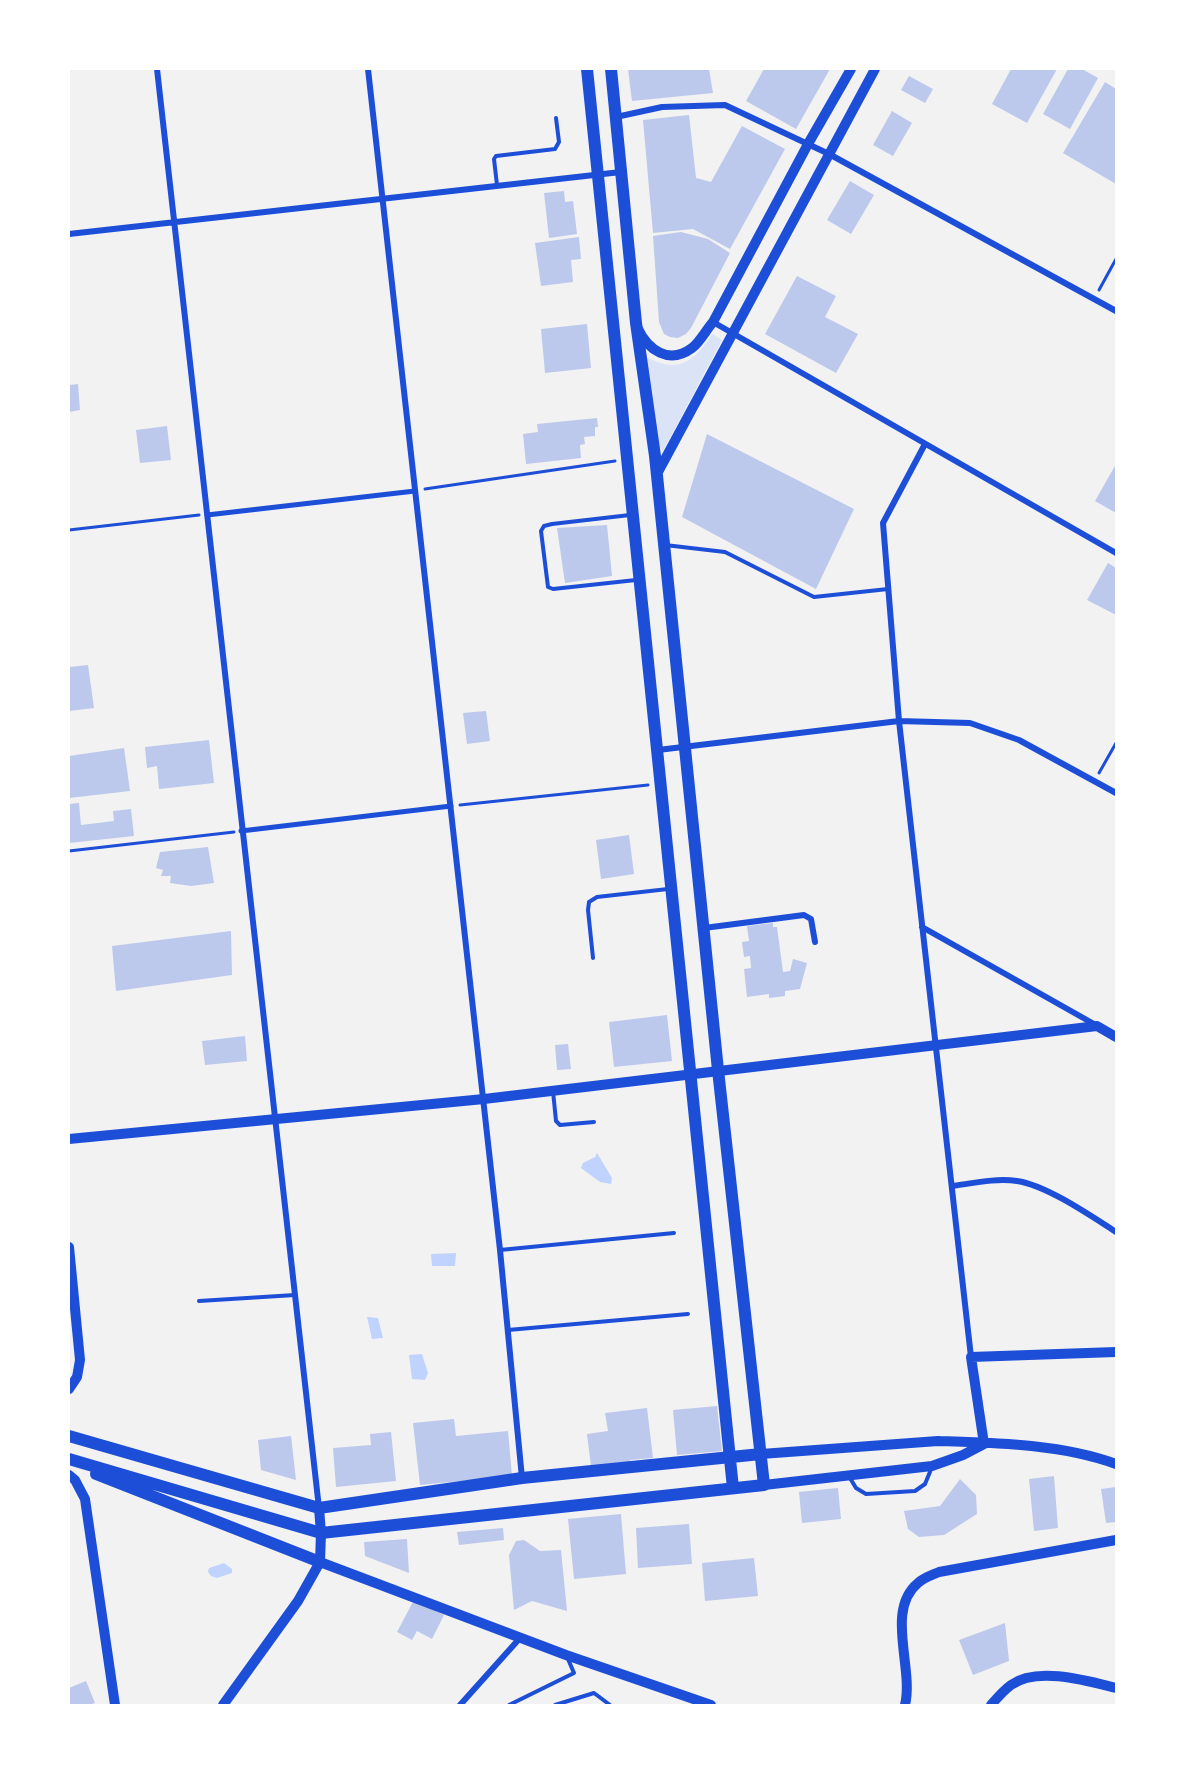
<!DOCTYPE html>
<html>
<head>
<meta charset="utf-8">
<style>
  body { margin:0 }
  #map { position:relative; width:1185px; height:1774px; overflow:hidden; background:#f2f2f2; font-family:"Varela Round",sans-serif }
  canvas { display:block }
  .frame { position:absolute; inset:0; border:70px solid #fff; pointer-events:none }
</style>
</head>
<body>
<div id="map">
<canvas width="1185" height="1774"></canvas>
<div class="frame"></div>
</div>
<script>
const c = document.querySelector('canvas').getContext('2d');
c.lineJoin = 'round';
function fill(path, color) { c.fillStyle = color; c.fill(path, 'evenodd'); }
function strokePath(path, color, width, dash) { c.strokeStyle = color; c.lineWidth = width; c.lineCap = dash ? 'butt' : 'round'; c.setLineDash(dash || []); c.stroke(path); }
fill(new Path2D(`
  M712,334L722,340L663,451L658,445L643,356C651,359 663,365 671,365C690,366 703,348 712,334Z`), '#dbe4f7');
fill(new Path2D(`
  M597,1153L612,1178L611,1184L600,1182L581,1168L583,1163L595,1157Z
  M456,1253L455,1266H432L431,1254Z
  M367,1317L378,1318L383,1338L372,1339Z
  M422,1354L428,1373L425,1380L412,1379L409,1355Z
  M224,1563L232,1569V1573L217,1578L211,1576L208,1572L209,1568Z`), '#bfd3fe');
fill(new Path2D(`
  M628,69H709L713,93L632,101Z
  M764,69H830L796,129L746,101Z
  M1011,69H1057L1027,123L992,104Z
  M1068,69H1082L1098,78L1070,129L1043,114Z
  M909,76L933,89L925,103L901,90Z
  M1105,82L1116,89V184L1063,153Z
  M892,111L912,123L893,156L873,145Z
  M689,115L696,178L711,182L742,126L785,149L730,249L693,229L653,233L643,120Z
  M850,181L874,195L851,234L827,220Z
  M564,191L565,202L573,201L577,234L549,238L544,193Z
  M681,232L708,239L730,253L691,328L686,334L678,338L670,337L664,334L659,322L653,236Z
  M579,237L581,259L571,260L573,282L541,286L535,243Z
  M797,276L836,296L825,317L858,334L836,373L765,334Z
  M587,324L591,368L545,373L541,329Z
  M78,384L80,410L69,412V385Z
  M597,418L598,427H595V436L584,437L585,444L580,445L581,458L526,464L523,434L538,432L537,424Z
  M167,426L171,460L140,463L136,430Z
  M707,434L854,509L816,589L682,517Z
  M1116,464V513L1095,501Z
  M607,525L612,576L565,583L557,528Z
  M1108,563L1116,568V615L1087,600Z
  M88,665L94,708L69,711V667Z
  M486,711L490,741L467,744L463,713Z
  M209,740L214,783L159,789L157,766L147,768L145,747Z
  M124,748L130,791L69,798V756Z
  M79,803L81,825L114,821L113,811L131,809L134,836L69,843V804Z
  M629,835L634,874L601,879L596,840Z
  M208,847L214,883L191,886L170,883L171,876H161L163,870L156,868L160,852Z
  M773,923V927H777L783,972L790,971L793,959L807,963L800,989L785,991V996L769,998V994L747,997L744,969L751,968L750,956L744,957L742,942L749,941L747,926Z
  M231,931L232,975L116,991L112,946Z
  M667,1015L672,1061L614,1067L609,1022Z
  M245,1036L247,1061L205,1065L202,1041Z
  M568,1044L571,1069L557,1070L555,1045Z
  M717,1406L722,1451L677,1455L673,1410Z
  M647,1408L653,1458L630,1460L631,1465L591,1466L587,1434L608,1431L605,1413Z
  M454,1419L456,1436L508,1431L512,1476L420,1485L413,1423Z
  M391,1432L396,1481L336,1487L333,1448L371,1445L370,1434Z
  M291,1436L296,1480L261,1470L258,1440Z
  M1054,1476L1058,1528L1034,1531L1029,1479Z
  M960,1479L976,1495L977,1514L944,1535L919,1537L908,1529L904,1511L940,1506Z
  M1116,1487V1522L1106,1523L1101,1489Z
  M838,1488L841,1519L802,1523L799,1492Z
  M621,1514L626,1574L574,1579L568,1519Z
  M689,1524L692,1564L638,1568L636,1528Z
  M503,1528L504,1540L459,1545L457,1532Z
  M407,1539L409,1573L365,1556L364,1542Z
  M524,1540L540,1551L561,1550L567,1611L532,1601L514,1610L509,1555L516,1541Z
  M754,1558L758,1596L705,1601L702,1563Z
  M414,1600L444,1615L432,1639L417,1631L412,1640L397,1632Z
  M1005,1623L1009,1661L973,1675L959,1640Z
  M86,1681L95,1703L89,1705H69V1688Z`), '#bdc9ec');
strokePath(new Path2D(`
  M1099,290L1116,259
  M425,489L615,461
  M69,530L199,515
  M1099,773L1116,743
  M460,805L648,785
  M69,851L234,832`), '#1d4ed8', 3);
strokePath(new Path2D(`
  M497,185L494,159L496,156L555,149L559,142L556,118
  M630,515L552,524L544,526L541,531L548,587L553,589L636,580
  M665,545L725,552L814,597L888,589
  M593,958L588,910L589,902L597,897L668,889
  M553,1091L556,1121L560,1125L594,1122
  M500,1250L674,1233
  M199,1301L295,1295
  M508,1330L688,1314
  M850,1478L856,1488L866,1494L915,1491L925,1484L932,1467
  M509,1705L574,1673L568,1659
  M555,1705L594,1693L610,1705`), '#1d4ed8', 4);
strokePath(new Path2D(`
  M207,515L415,491
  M241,831L451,806`), '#1d4ed8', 5);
strokePath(new Path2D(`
  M157,69L319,1508
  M368,69L500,1250L522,1478
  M616,117L662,107L725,105L829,154L1116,311
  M69,234L621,172
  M713,322L1116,553
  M925,444L883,523L899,721L971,1357
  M658,750L899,721L970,723L1019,740L1116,793
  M922,927L1094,1024
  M704,928L804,915L811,919L815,942
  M953,1186C974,1183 996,1178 1017,1181C1046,1185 1091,1216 1116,1232
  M460,1705L520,1638`), '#1d4ed8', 6);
strokePath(new Path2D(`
  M638,329C648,350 669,365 692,348C700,342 706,330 713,322L808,144L851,69
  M657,474L875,69
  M69,1139L484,1099L1097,1026L1116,1037
  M69,1247L80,1360L77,1377L69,1389
  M984,1444L971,1357L1116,1352
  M761,1454L938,1441C997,1443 1061,1444 1116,1464
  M69,1475L75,1480L85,1499L115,1705
  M764,1485L932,1466L963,1455L984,1444
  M320,1562L566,1655L711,1705
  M223,1705L298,1601L320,1562L321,1533L319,1508
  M905,1705C914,1668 885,1610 918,1583C923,1578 932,1575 939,1572L1116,1540
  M991,1705C997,1698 1004,1690 1011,1685C1037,1666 1088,1681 1116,1688`), '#1d4ed8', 10);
strokePath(new Path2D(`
  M587,69L733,1488
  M69,1436L319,1508L522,1478L761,1454
  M69,1459L321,1533L764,1485L718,1070L655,456L636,323L611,69
  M96,1474L320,1562`), '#1d4ed8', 12);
</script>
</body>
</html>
